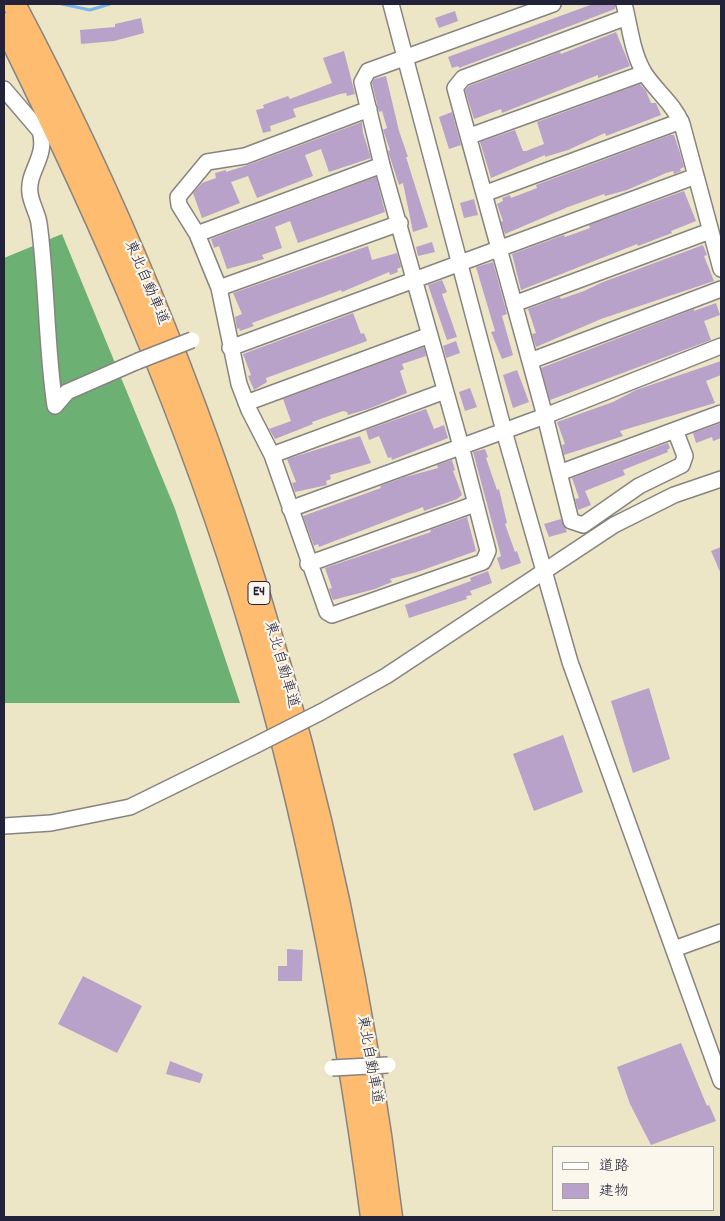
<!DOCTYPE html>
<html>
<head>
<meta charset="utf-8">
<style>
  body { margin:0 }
  #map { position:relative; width:725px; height:1221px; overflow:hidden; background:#ece5c6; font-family:Dekko,"Klee One",sans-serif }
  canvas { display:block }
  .frame { position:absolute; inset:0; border:5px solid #22223b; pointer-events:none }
  .legend { position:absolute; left:552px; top:1146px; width:162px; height:65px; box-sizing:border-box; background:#fbf7ec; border:1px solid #a4a2a5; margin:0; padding:6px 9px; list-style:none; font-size:15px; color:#22223b }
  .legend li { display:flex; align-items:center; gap:10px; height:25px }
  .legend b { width:25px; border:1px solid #a4a2a5 }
</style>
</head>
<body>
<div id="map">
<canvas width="725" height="1221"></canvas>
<div class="frame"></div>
<ul class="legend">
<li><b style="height:6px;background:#fff"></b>道路</li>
<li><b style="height:14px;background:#b8a2ca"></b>建物</li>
</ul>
</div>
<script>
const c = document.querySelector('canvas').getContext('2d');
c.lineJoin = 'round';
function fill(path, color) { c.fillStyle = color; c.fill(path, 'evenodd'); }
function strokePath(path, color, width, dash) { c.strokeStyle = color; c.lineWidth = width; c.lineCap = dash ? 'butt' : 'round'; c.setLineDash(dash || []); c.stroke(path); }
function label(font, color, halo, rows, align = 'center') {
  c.font = font + ' Dekko,"Klee One",sans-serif'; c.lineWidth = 4.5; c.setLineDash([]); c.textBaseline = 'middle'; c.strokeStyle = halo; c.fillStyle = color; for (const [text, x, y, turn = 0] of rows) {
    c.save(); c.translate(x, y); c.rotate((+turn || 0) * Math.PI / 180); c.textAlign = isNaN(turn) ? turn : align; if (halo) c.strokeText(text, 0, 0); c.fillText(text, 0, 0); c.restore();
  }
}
fill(new Path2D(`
  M62,234L175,509L240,703H4V258Z`), '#6db074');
strokePath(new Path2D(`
  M62,4L90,10L110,4`), '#78b7ec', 3);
fill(new Path2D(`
  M593,4H615V9L459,68L458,66L452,68L448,57Z
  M455,11L458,21L439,28L435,18Z
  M141,18L144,33L114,41L81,44L80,30L115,27V24Z
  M616,32L630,66L598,78V75L502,113L501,109L474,119L465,90L469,86L560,52L561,54Z
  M344,51L355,94L347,96L346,93L340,94L293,109L296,117L270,126L271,131L263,133L256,110L264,108L263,105L288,96L290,99L332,83L323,58Z
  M386,76L399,131L408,157H406L428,227L413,232L403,183L399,185L388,151L390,150L383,130L387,128L382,111L379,112L372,83L374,79Z
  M640,84L646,91L651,103H656L661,115L606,136L605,133L568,150L545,157V155L491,178L480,142L515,130L523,151H526L544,144L537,122Z
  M452,112L461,145L449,149L439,117Z
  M362,122L363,133L371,158L329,172L321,149L305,155L313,176L257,198L248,176L231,182L240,203L202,218L193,193L202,183L216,178L215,173L226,170V172L248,165Z
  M670,135H674L680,153L684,167L680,169L681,171L674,174L673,171L666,173L627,190L605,196L604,194L568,207L505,234L501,222L503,221L497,204L503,201L502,198L510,195L511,198L537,188L536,185Z
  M376,177L385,212L298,243L290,221L275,227L282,248L262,255L264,259L227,269L219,246L214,248L211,239Z
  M684,191L696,221L671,231L672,233L638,246L637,244L521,290L512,254L564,235L565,237L590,228L589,225Z
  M474,199L478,215L464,218L460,203Z
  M432,242L435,252L418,256L416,247Z
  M703,245L707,255L704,256L714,281L601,319L536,347L532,334L536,333L528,309L560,297L561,299L584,291L603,282Z
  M368,246L372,260L397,253L401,267L397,269L398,272L390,275L389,272L342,292L341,290L252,323L254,326L240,331L239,328L237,329L235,317L242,314L233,293Z
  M493,262L507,314L502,316L513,355L502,359L491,332L495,331L476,267Z
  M442,280L447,292L442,294L457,337L447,340L428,285Z
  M716,303L720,315L704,321L711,340L550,400L541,368L694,309V311Z
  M353,313L361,334L364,333L367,341L266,378L267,382L254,390L248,376L251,375L243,354Z
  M456,341L460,353L446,358L443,346Z
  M424,347L426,356L402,364L404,369L400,371L407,393L371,408L348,415L347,412L343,411L312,422L313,424L275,439L269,429L291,421L283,399Z
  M721,361V375L706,381L715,403L620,431L623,436L564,455L562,445L565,444L557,422L613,402L636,390Z
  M517,370L529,402L513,408L503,375Z
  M470,388L477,407L465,411L459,392Z
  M426,409L434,429L444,425L448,438L392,460L391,457L388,458L379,436L369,440L366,430Z
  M721,423V438L713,441L712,437L696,443L693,433Z
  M360,436L371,463L330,475L331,479L326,481L327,485L295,492L292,483L296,482L287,459Z
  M668,443L670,448L667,450L668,452L623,470L625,475L585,491L591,505L578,510L575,499L579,498L572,478Z
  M485,449L488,457L486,458L497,490L499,489L507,523L505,524L515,552L517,551L521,563L501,570L497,558L501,556L473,452Z
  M452,460L455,470L453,471L462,495L457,499L424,511L423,507L319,547L318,544L314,546L303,516L381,488L380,486L405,477L438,468L437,465Z
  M467,517L476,551L417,572L390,579L392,582L375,589L333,600L329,589L332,588L325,568L431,532L430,530Z
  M561,519L567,532L549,537L544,524Z
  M721,547V574L711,551Z
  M488,571L492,583L470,591L472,595L466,596L467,599L409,618L405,605L471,581L470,578Z
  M649,688L670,759L633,773L611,701Z
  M563,735L583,792L534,811L513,754Z
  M287,949L303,950L302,981H278V966H287Z
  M83,976L142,1006L117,1053L58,1024Z
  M681,1043L707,1106L709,1105L716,1121L651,1145L630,1104L617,1067Z
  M170,1061L203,1074L200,1083L166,1074Z`), '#b8a2ca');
const minor = new Path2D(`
  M391,4L504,431L570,662L721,1081
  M624,4C630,26 632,54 645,74C656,91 674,104 682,124L721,269
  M627,17L463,78L455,88L545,416L571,521L583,525L639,486L682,465L685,456L675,430
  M4,89L40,131C48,157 27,171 30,193C31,203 37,212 39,223C47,283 46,345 55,406
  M369,109L245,156L207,162L178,197L179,205L197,234L219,288L239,384L249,410L272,455L327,612L332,615L483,562L488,551L461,446L382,165L362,82L368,71L553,4
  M470,136L644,73
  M489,192L681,121
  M197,234L382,165
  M219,288L400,223
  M514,304L710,231
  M230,348L696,176
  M530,361L721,289
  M246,403L430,335
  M55,406L67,392L138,361
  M272,455L445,391
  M559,473L721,413
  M290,509L545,416L721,346
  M308,564L475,504
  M321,712L386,676L614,525L674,495L721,479
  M4,826L51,823L130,807L254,746
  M674,949L721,932`);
const highway = new Path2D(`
  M14,4C214,381 339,793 391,1217
  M4,24C101,220 190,421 252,631C309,823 346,1019 372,1217`);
strokePath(minor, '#878480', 18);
strokePath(highway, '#878480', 25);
strokePath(minor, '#fff', 15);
strokePath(highway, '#febc70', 22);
const minorBridge = new Path2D(`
  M138,361L192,340
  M254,746L321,712
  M332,1068L388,1065`);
strokePath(minorBridge, '#878480', 18, []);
strokePath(minorBridge, '#fff', 15);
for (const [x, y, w] of [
  [259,593,22]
]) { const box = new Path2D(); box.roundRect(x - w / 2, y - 11.5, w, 23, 4); c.fillStyle = '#fbf7ec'; c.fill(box); strokePath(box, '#22223b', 1); }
label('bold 14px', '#22223b', null, [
  ["E4",259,593]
]);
label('15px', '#22223b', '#fbf7ec', [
  ["東北自動車道",145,283,67],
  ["東北自動車道",280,665,74],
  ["東北自動車道",368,1060,80]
]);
</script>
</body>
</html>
